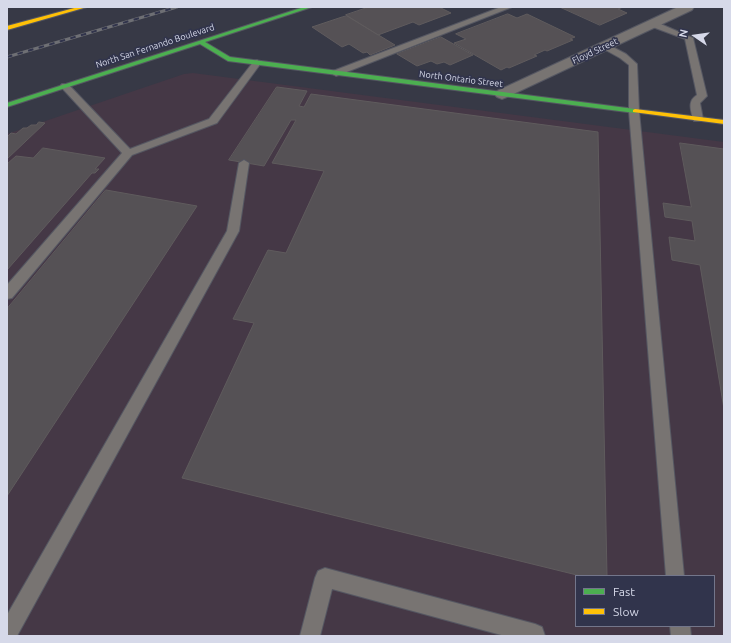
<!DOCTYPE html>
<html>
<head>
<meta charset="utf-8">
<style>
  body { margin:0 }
  #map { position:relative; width:731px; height:643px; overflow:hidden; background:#373946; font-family:Ubuntu,sans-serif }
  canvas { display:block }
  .frame { position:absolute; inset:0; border:8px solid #d6d9e9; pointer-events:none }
  .legend { position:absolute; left:575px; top:575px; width:140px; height:52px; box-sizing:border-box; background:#31344c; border:1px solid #73768b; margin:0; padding:5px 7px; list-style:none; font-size:12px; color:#d6d9e9 }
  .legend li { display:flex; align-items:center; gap:8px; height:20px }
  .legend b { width:20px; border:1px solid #73768b }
  .north { position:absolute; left:675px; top:16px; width:40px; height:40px; -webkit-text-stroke:3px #31344c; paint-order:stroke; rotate:283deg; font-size:11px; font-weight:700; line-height:16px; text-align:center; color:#d6d9e9 }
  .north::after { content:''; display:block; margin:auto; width:14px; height:18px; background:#d6d9e9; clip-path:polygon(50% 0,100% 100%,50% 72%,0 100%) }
</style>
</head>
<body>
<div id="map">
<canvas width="731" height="643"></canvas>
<div class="frame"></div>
<ul class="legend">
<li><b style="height:5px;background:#4caf50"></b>Fast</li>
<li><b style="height:5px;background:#ffc107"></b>Slow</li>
</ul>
<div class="north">N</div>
</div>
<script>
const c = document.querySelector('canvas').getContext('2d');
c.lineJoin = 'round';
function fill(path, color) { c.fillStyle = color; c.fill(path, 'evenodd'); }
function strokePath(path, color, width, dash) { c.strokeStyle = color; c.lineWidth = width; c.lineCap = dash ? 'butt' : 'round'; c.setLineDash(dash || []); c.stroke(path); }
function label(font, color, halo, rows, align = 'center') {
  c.font = font + ' Ubuntu,sans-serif'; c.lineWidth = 3.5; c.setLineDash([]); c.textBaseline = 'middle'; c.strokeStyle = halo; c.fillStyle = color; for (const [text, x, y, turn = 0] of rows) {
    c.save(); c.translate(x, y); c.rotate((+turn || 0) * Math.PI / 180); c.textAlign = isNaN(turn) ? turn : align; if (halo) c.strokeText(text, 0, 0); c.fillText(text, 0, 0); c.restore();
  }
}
fill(new Path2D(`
  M193,73L724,142V636H7V134L184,74ZM576,576H714V626H576Z`), '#453846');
const building = new Path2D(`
  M369,7H439L451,13L419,25L413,22L378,35L346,15Z
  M560,7H623L618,9L627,13L600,25Z
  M508,14L517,18L527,14L575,37L570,39L573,40L547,51L545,50L534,55L537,56L509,68L507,67L501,70L454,43L466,39L456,34Z
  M347,16L395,45L370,55L367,52L363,53L349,44L342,47L312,27L342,17Z
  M441,37L473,55L450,65L444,62L437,64L431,61L417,66L397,54Z
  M277,87L307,91L299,106L304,107L311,94L598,132L607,576H581L182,478L254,323L233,319L268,250L286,253L324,171L272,163L296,120H291L264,166L229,160Z
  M39,122L45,123L7,159V137L11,133L16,134L23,128H27L31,125H36Z
  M680,143L724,149V409L700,265L672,260L669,237L695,241L692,221L665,217L663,203L691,207Z
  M43,148L105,158L95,169H99L95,173H92L7,270V164L16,156L33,158Z
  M106,190L197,206L7,496V309Z`);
fill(building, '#555155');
strokePath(building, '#5f5b5d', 1);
const lane = new Path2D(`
  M501,7H512L339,75L336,76L331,73L333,71Z
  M650,22H656L693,38L707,96L700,103L703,119L702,121H694L693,119C691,110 687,101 697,95L685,39L650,26Z
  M605,43L626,54L637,64L639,111L684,576H666L629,111V65L620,58L602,48L601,46Z
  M257,60L261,63L217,123L132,155L12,298L7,299V285L122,153L62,88L60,86L62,84H68L130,149L209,119L254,61Z
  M244,160L249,163L239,231L17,636H7V615L227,231L239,163Z
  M325,568L535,624L542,627L545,636H505L332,589L320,636H300L315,578L318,571Z
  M670,626H690L691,636H671Z`);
const street = new Path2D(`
  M678,7H694L692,10L507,97L502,99L497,97L494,94L497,91Z`);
const fast = new Path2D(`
  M304,7H312L205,42L230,57L635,109L638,111L635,113L228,61L200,44L7,107V103Z`);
const slow = new Path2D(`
  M78,7H87L7,30V26Z
  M635,109L724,120V124L633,112V110Z`);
strokePath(lane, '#555762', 2);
strokePath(street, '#555762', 2);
strokePath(fast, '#555762', 2);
strokePath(slow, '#555762', 2);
fill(lane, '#787472');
fill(street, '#787472');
fill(fast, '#4caf50');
fill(slow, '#ffc107');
const rail = new Path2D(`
  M7,57L177,7`);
strokePath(rail, '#6e6f74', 3);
strokePath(rail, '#31344c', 2, [5.5]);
label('9px', '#d6d9e9', '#31344c', [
  ["North San Fernando Boulevard",155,46,-18],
  ["Floyd Street",595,51,-25],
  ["North Ontario Street",461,79,7]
]);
</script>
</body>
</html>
